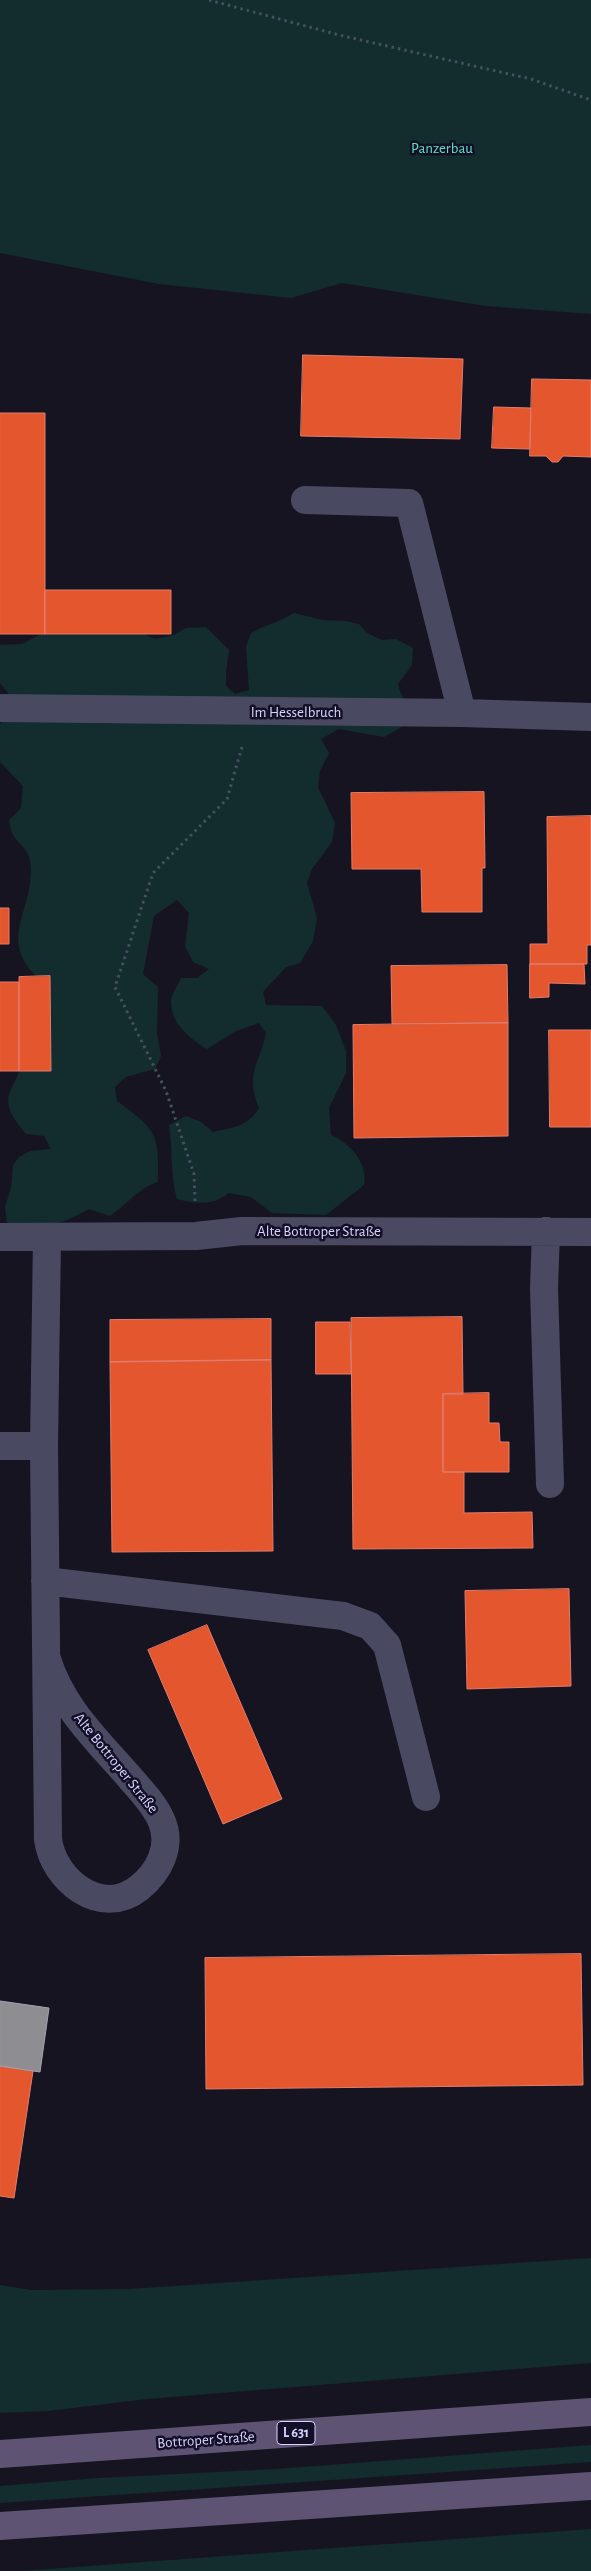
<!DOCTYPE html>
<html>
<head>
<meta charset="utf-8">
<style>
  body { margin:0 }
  canvas { display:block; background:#161421 }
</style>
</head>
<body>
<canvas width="591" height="2571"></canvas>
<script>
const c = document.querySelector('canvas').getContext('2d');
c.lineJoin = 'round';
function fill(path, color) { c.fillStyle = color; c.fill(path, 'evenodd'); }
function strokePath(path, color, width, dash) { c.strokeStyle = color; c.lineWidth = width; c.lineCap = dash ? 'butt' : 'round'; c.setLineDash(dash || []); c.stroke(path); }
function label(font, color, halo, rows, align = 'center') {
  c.font = font + ' "Alegreya Sans",sans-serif'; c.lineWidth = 5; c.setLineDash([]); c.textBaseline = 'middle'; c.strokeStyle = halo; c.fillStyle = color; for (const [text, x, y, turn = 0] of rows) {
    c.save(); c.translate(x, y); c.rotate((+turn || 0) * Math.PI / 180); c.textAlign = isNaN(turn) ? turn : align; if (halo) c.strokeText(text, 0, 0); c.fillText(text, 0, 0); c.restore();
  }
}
fill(new Path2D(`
  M0,0H591V314L486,306L342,283L291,298L159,284L0,253Z
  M294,613L322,620L346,621L359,624L367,633L382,640L396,639L413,648L412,665L398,684C400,696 409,704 412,716L400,728L384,737L339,729L321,739L329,753L320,771L318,787L335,823L332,842L312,869L307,883L317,918L313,941L300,963L286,967L263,992L266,1005L322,1006L336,1025L346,1051V1073L329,1108L331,1135C351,1144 368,1163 364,1185L326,1215L272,1213L251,1197L229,1193C212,1206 197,1204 177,1199C170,1177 173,1150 169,1125L186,1116L201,1122L213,1132C232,1128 249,1126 259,1108C245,1073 259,1066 266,1033L259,1023L236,1031L207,1049C189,1038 170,1023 171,1000C172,993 178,985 181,978H197L209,969L193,962L185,946L189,913L177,900L154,916L143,974L158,987L157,1034L161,1056L155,1069L126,1077L115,1087L117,1101C157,1131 159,1132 158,1182C140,1187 126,1205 110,1216L89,1209C63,1224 36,1233 7,1223L5,1207L11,1188L13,1165L19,1157L30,1151L51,1149L44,1136L26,1134C17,1123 3,1107 10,1092C13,1084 17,1079 19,1071L36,976C0,939 30,916 31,871C31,849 23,850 13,835C11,831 10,825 9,820L21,808L23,786L0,762V724L6,716L11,697L0,683V645L22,644L72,618L134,629L155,639L174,635L186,628L206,627L229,650L226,672V686L235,694L249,690L246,647L251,633C265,625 280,622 294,613Z
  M591,2258V2363L147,2399L48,2411L0,2413V2285L31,2290L130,2289Z
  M591,2445V2462L0,2503V2486L99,2478L276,2469Z
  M591,2529V2571H22Z`), '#132c2d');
const shops = new Path2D(`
  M303,355L463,359L460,439L301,436Z
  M532,379L591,380V457L563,456L558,462H552L546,456H530Z
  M494,407L531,408L530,449L492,448Z
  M0,413H45V634H0Z
  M45,590H171V634H45Z
  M484,792L485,868H482V912H422L421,869H352L351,793Z
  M591,816V945H587V964H530V944H548L547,817Z
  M0,908H9V944H0Z
  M530,964H584L585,984L549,983V997L530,998Z
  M507,965L508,1023L392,1024L391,966Z
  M50,976L51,1071H19V977Z
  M0,982H19V1071H0Z
  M508,1023V1136L354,1138L353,1025Z
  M549,1030H591V1127H550Z
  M462,1317L463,1394H443V1472H464V1513L532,1512L533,1548L353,1549L351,1318Z
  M271,1319V1360L110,1362V1320Z
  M316,1322H350L351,1374H316Z
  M271,1360L273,1551L112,1552L110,1362Z
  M489,1393V1423H499L500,1442H509V1472H443V1394Z
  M569,1589L571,1686L467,1689L465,1591Z
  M207,1625L282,1799L223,1824L148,1650Z
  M581,1954L583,2085L206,2089L205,1958Z
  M0,2066L33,2071L14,2198L0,2196Z`);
fill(shops, '#e4572e');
strokePath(shops, '#e17c6d', 1);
const industry = new Path2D(`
  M0,2001L49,2008L40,2072L0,2066Z`);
fill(industry, '#8d8d92');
strokePath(industry, '#a4a2b3', 1);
strokePath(new Path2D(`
  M209,0L339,35L531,79L591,100
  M195,1201L194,1174L166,1091L115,987L153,873L227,799L242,747`), '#44505f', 3, [2.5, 4]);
strokePath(new Path2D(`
  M305,500L409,503L462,713
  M0,708L462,713L591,717
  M546,1231L544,1288L550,1484
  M0,1237L196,1236L242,1231L591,1232
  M0,1446H44
  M45,1581L343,1616L370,1626L387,1645L426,1797
  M47,1659C61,1707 99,1742 131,1779C142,1792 156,1806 162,1822C172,1847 159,1872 139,1888C101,1918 53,1880 48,1839L44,1446L47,1237`), '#4a4962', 28);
strokePath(new Path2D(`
  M0,2454L591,2412
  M0,2526L591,2486`), '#5e5373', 28);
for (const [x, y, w] of [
  [296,2433,38]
]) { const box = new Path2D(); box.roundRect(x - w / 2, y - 11.5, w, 23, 4); c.fillStyle = '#130f26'; c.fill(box); strokePath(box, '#d9d4ff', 1); }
label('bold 14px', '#d9d4ff', null, [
  ["L 631",296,2433]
]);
label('15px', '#5fe0c0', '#130f26', [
  ["Panzerbau",442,148]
]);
label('15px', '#d9d4ff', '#130f26', [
  ["Im Hesselbruch",296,712],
  ["Alte Bottroper Straße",319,1231],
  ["Alte Bottroper Straße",116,1763,51],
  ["Bottroper Straße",206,2440,-4]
]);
</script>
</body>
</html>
